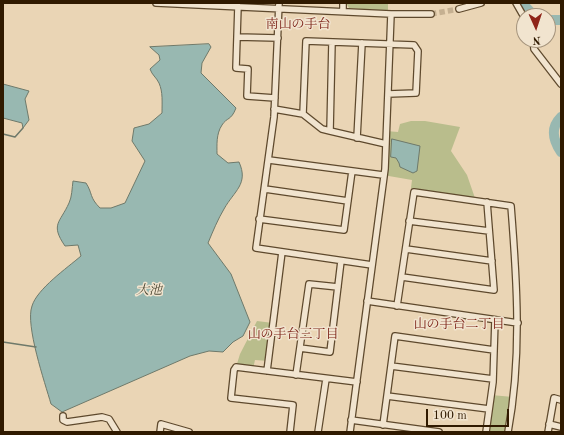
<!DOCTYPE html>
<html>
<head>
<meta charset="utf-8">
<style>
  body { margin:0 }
  #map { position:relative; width:564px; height:435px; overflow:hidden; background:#ead5b5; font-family:"Old Standard TT",serif }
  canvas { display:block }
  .frame { position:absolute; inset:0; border:4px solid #301a00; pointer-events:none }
  .north { position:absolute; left:516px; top:8px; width:40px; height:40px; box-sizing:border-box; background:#f1e4cf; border:1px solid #a4937c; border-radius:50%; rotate:177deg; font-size:11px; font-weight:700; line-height:16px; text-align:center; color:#301a00 }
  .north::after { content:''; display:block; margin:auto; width:14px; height:18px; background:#8f2418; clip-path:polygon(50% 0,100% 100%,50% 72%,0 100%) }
  .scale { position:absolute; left:426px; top:409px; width:83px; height:18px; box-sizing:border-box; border:2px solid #301a00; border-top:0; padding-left:5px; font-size:12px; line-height:14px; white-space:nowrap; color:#301a00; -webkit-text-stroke:3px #f1e4cf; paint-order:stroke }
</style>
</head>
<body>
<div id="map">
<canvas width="564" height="435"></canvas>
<div class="frame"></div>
<div class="north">N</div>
<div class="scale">100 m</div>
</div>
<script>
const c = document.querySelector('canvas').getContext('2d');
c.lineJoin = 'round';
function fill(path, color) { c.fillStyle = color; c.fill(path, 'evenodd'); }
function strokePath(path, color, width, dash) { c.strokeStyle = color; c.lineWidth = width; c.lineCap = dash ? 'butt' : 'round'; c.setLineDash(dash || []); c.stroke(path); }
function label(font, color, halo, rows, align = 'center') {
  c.font = font + ' "Old Standard TT","Noto Serif JP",serif'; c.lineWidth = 3; c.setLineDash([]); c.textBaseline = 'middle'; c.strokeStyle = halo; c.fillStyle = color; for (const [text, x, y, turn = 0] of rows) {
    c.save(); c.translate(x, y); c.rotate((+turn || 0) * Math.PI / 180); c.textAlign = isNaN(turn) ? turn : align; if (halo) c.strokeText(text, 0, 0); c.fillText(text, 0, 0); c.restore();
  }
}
fill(new Path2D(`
  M346,3H388V11L349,8Z
  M411,121H425L460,127L451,151L467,175L476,201L414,192L411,188L412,180L383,175L386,131L398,132L400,124Z
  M257,321L273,323L268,361L255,360L253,369L236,367L240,354Z
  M491,395L513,397L508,432H486Z`), '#b9bd8c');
const water = new Path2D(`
  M209,44L211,47L202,63L201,73L236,108C231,121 227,117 222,125C216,134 217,145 217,154L228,163L239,162C249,184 234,191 224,209C218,219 213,231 208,243L231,274L250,322L243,336L233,342L223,352L209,351L190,356L62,412L51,404C45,383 25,325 32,306C37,289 67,268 81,256L78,245L65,246C50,224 60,223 69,203C72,197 72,188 73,181L86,183C93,194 89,197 100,208H111L125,203L145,161L132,141L134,128L149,124L162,113C162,102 163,92 159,83C156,77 152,75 150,69L160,60L159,55L150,47Z
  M3,84L29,91L25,99L29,120L23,128L22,123L3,118Z
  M392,139L420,146L417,171L413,173L400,167L399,163L396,158L391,157Z`);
fill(water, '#98b8b1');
strokePath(water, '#6e796a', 1);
strokePath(new Path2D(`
  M3,134L15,137L23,128
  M3,342L36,347`), '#6e796a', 1.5);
strokePath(new Path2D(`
  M523,4L534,16
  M548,20H561
  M561,117C550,128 553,140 561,152`), '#98b8b1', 10);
strokePath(new Path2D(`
  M431,14L459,9`), '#c5b091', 5.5, [5.5, 3]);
const minor = new Path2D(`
  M156,3L391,14H431
  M279,3L274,117L256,248L372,265
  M516,3L524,17
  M238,6L236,68L248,69L247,96L275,98
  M459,9L481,3
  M343,11V3
  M237,37L278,38
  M533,40L534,49L561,84
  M274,109L303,114L322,129L330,131L386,144
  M303,114L306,41L414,45L418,51L416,93L388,94
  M330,131L332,42
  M357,138L362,43
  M269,160L383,175
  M265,189L348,201
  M259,219L344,230L352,171
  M409,221L489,231
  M406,249L492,261
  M402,277L494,290L487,202
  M367,301L518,323
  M397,306L414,192L511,206C517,281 522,357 508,432
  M300,348L330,352L341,261
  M391,366L493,379
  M267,371L282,252
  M296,375L309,284L338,287
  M387,396L489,409
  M63,416V420L67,422L102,417L109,419L117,432
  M351,420L439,432
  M549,424L561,427
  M383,425L395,336L494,350
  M160,432L161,424L189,432
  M290,432L293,405L231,398L234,370L236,367L357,382
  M318,432L326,379
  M350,432L385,169L391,14
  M486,432L493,382L495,320
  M548,432L554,398L561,400`);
strokePath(minor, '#5e492d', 8);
strokePath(minor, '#f1e4cf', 5.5);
label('13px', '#7a1f14', '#f1e4cf', [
  ["南山の手台",298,25],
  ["山の手台二丁目",459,325],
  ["山の手台三丁目",293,335]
]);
label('italic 13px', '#4f4935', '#f1e4cf', [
  ["大池",149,291]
]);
</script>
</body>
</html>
